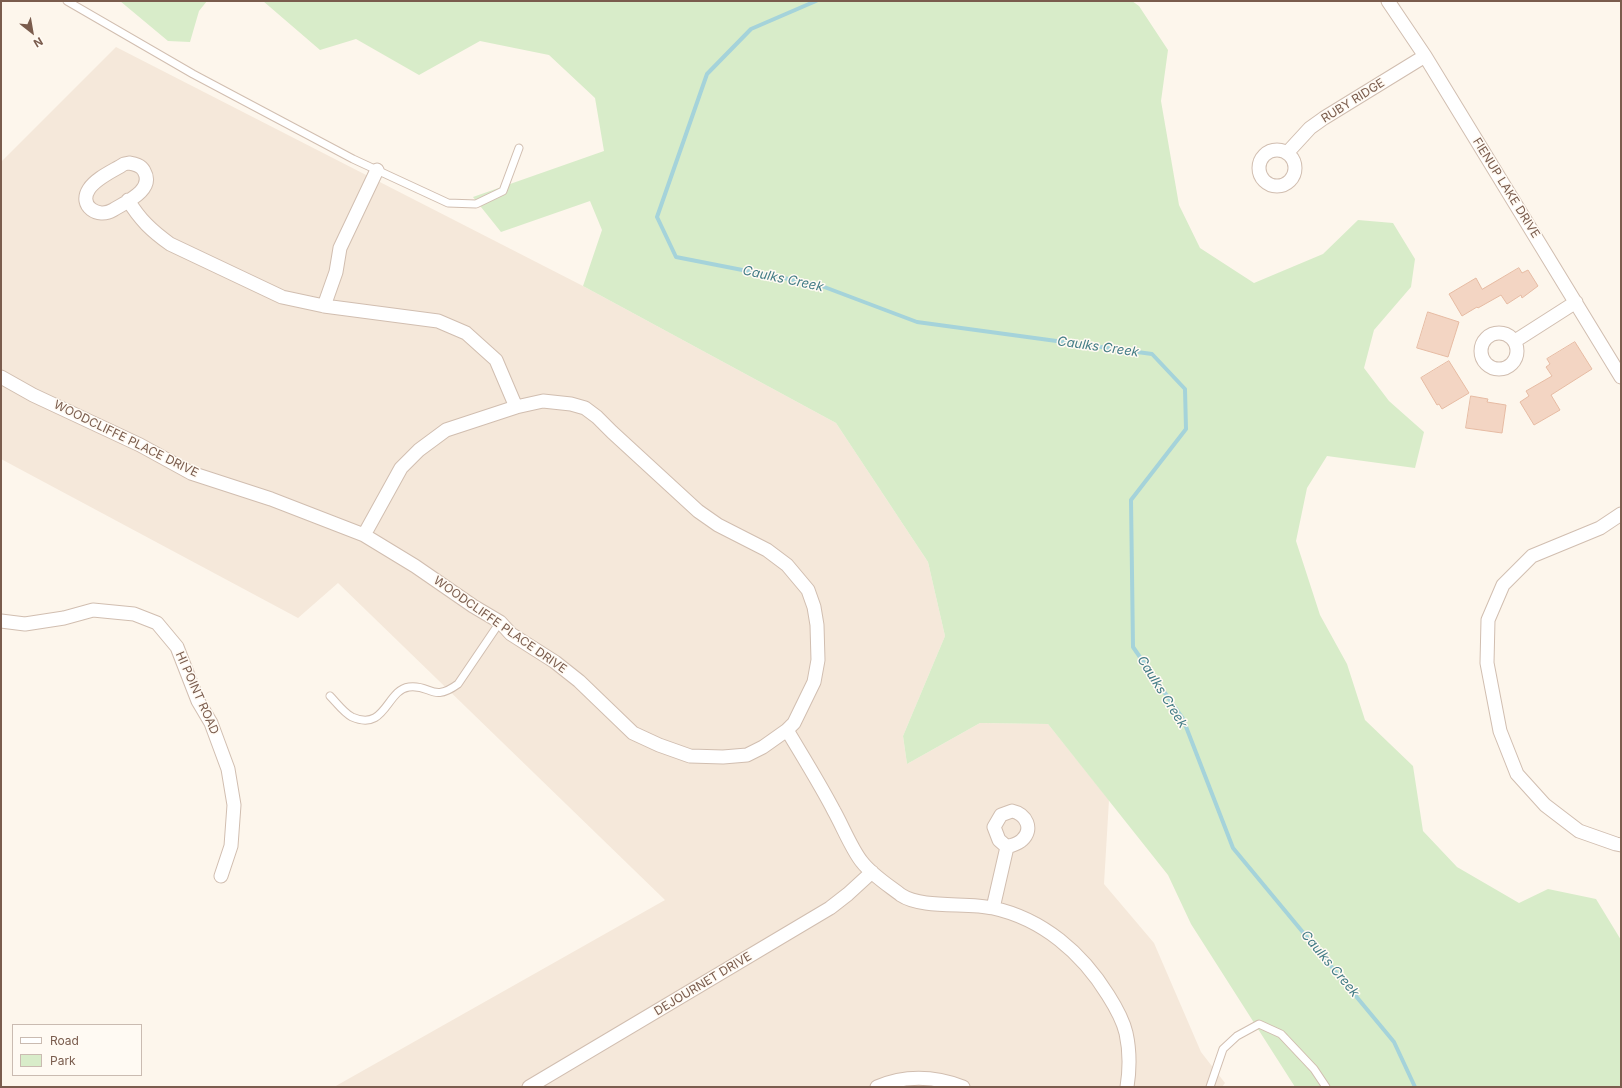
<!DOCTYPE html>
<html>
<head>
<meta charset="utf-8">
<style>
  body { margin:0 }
  #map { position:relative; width:1622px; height:1088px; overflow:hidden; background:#fdf6ec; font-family:Inter,sans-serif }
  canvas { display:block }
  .frame { position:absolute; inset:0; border:2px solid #7a5c4d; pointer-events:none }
  .legend { position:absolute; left:12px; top:1024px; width:130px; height:52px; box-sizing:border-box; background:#fffaf3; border:1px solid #cabbb1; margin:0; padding:5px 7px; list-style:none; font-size:12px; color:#7a5c4d }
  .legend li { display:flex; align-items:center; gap:8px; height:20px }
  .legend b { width:20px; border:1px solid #cabbb1 }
  .north { position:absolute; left:12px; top:12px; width:40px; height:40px; -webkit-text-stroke:3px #fffaf3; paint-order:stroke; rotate:149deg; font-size:11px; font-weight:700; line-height:16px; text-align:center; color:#7a5c4d }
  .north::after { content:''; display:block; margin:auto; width:14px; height:18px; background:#7a5c4d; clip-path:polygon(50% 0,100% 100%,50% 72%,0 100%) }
</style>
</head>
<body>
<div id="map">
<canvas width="1622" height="1088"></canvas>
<div class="frame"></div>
<ul class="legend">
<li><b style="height:5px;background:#fff"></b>Road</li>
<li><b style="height:11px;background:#d8ecc9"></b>Park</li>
</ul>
<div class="north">N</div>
</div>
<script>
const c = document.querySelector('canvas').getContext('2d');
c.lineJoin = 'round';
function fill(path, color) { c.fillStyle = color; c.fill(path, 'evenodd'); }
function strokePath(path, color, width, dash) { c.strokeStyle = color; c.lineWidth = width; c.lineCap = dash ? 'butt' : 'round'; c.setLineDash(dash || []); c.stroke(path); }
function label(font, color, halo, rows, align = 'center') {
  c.font = font + ' Inter,sans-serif'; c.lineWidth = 3; c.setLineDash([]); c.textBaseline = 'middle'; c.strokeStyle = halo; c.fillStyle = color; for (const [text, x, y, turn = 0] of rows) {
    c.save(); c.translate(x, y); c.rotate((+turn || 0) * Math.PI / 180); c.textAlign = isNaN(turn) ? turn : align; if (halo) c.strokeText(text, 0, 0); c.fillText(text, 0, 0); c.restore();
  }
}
fill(new Path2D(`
  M116,47L583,286L836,423L928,562L945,636L903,736L907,764L980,723L1048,724L1109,800L1104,884L1154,943L1201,1052L1225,1083L1222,1087H334L665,900L338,583L298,618L1,459V162Z`), '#f5e8da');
fill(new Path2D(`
  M120,1H207L199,11L190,42L168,41Z
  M263,1H1132L1139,6L1168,50L1161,101L1179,205L1200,248L1254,283L1323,254L1358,220L1393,223L1415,259L1411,287L1374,330L1364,368L1389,401L1424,432L1415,468L1327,456L1307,488L1296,541L1320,615L1347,664L1365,720L1413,766L1423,831L1457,867L1519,903L1548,889L1596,899L1621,940V1087H1295L1191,924L1168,875L1048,724L980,723L907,764L903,736L945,636L928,562L836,423L583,286L602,230L590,201L501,232L473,197L604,151L595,98L549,55L480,41L419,75L356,39L320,50Z`), '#d8ecc9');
strokePath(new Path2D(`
  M816,1L751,29L707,74L657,217L676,257L819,285L917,322L1152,354L1185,389L1186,429L1131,500L1133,647L1183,719L1233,848L1394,1042L1415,1087`), '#a5d3da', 4);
const building = new Path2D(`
  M1519,268L1522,273L1528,270L1538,286L1522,298L1521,295L1507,304L1501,295L1478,308L1477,307L1462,316L1449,294L1476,278L1482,289Z
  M1428,312L1459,322L1448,357L1417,348Z
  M1575,342L1592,369L1551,395L1560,410L1534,425L1520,402L1529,396L1526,391L1552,376L1546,367L1550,364L1547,359Z
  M1449,361L1469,393L1442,409L1439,404L1437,405L1421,378Z
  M1471,396L1488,399L1487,402L1506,405L1502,433L1466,428Z`);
fill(building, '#f3d5c3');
strokePath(building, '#e6bba3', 1);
const lane = new Path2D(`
  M67,1L193,74L353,159L448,203L476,204L503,191L519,148
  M330,696C336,702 344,713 352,717C386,732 386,690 409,687C431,684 432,703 458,684L500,622
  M1210,1087L1223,1049L1237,1036L1259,1024L1281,1034L1314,1069L1326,1087`);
const street = new Path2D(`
  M1388,1L1425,56L1621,377
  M1259 168a18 18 0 1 1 36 0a18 18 0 1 1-36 0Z
  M1287,153L1310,128L1324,118L1425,56
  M129,163C135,164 141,165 144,171C155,190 126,202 113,210C98,219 78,206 89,189C96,178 113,171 124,164Z
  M128,200C140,220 152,231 170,244L282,297L324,306L438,321L466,333L496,360L516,407
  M324,306L336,272L340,248L377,170
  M1481 351a18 18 0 1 1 36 0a18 18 0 1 1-36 0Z
  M1515,341L1576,302
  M1,377L33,395L140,445L191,473L271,499L364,535L415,566L473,606L500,622L511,634L555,662L579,681L633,733L659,745L690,756L723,757L747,755L763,747L787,730L794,723L814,682L818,660L817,625L814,607L808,590L787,565L767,550L718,525L698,511L612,432L597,417L585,408L571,404L543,401L516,407L446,430L419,450L401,468L364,535
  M1621,514L1600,528L1532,556L1503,585L1488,620L1487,663L1500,731L1517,774L1545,805L1579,831L1616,844L1621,845
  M1,621L25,624L64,618L93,610L134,614L157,623L177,647L198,701L211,723L228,769L234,805L231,846L221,876
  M787,730C803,757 820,784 834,811C842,825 852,850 862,862C872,875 888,885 901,895C922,909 967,902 993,908C1043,919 1082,953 1108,995C1115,1006 1123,1020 1126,1033C1130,1051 1130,1068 1127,1087
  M1012,811C1026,814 1034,829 1022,840C1018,844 1012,845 1007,847L999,840L994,827L1001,815Z
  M993,908L1007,847
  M529,1087L830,908L848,894L872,872
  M877,1087C905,1075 934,1076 963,1087`);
strokePath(lane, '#d1beb0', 9);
strokePath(street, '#d1beb0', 15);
strokePath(lane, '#fff', 7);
strokePath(street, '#fff', 13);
label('12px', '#7a5c4d', '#fffaf3', [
  ["RUBY RIDGE",1353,101,-32],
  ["FIENUP LAKE DRIVE",1506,188,58],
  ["WOODCLIFFE PLACE DRIVE",126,439,26],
  ["WOODCLIFFE PLACE DRIVE",500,625,35],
  ["HI POINT ROAD",197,693,66],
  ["DEJOURNET DRIVE",703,984,-31]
]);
label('italic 13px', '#437c86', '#fffaf3', [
  ["Caulks Creek",783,279,12],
  ["Caulks Creek",1098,347,8],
  ["Caulks Creek",1162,692,58],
  ["Caulks Creek",1330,964,50]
]);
</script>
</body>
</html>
